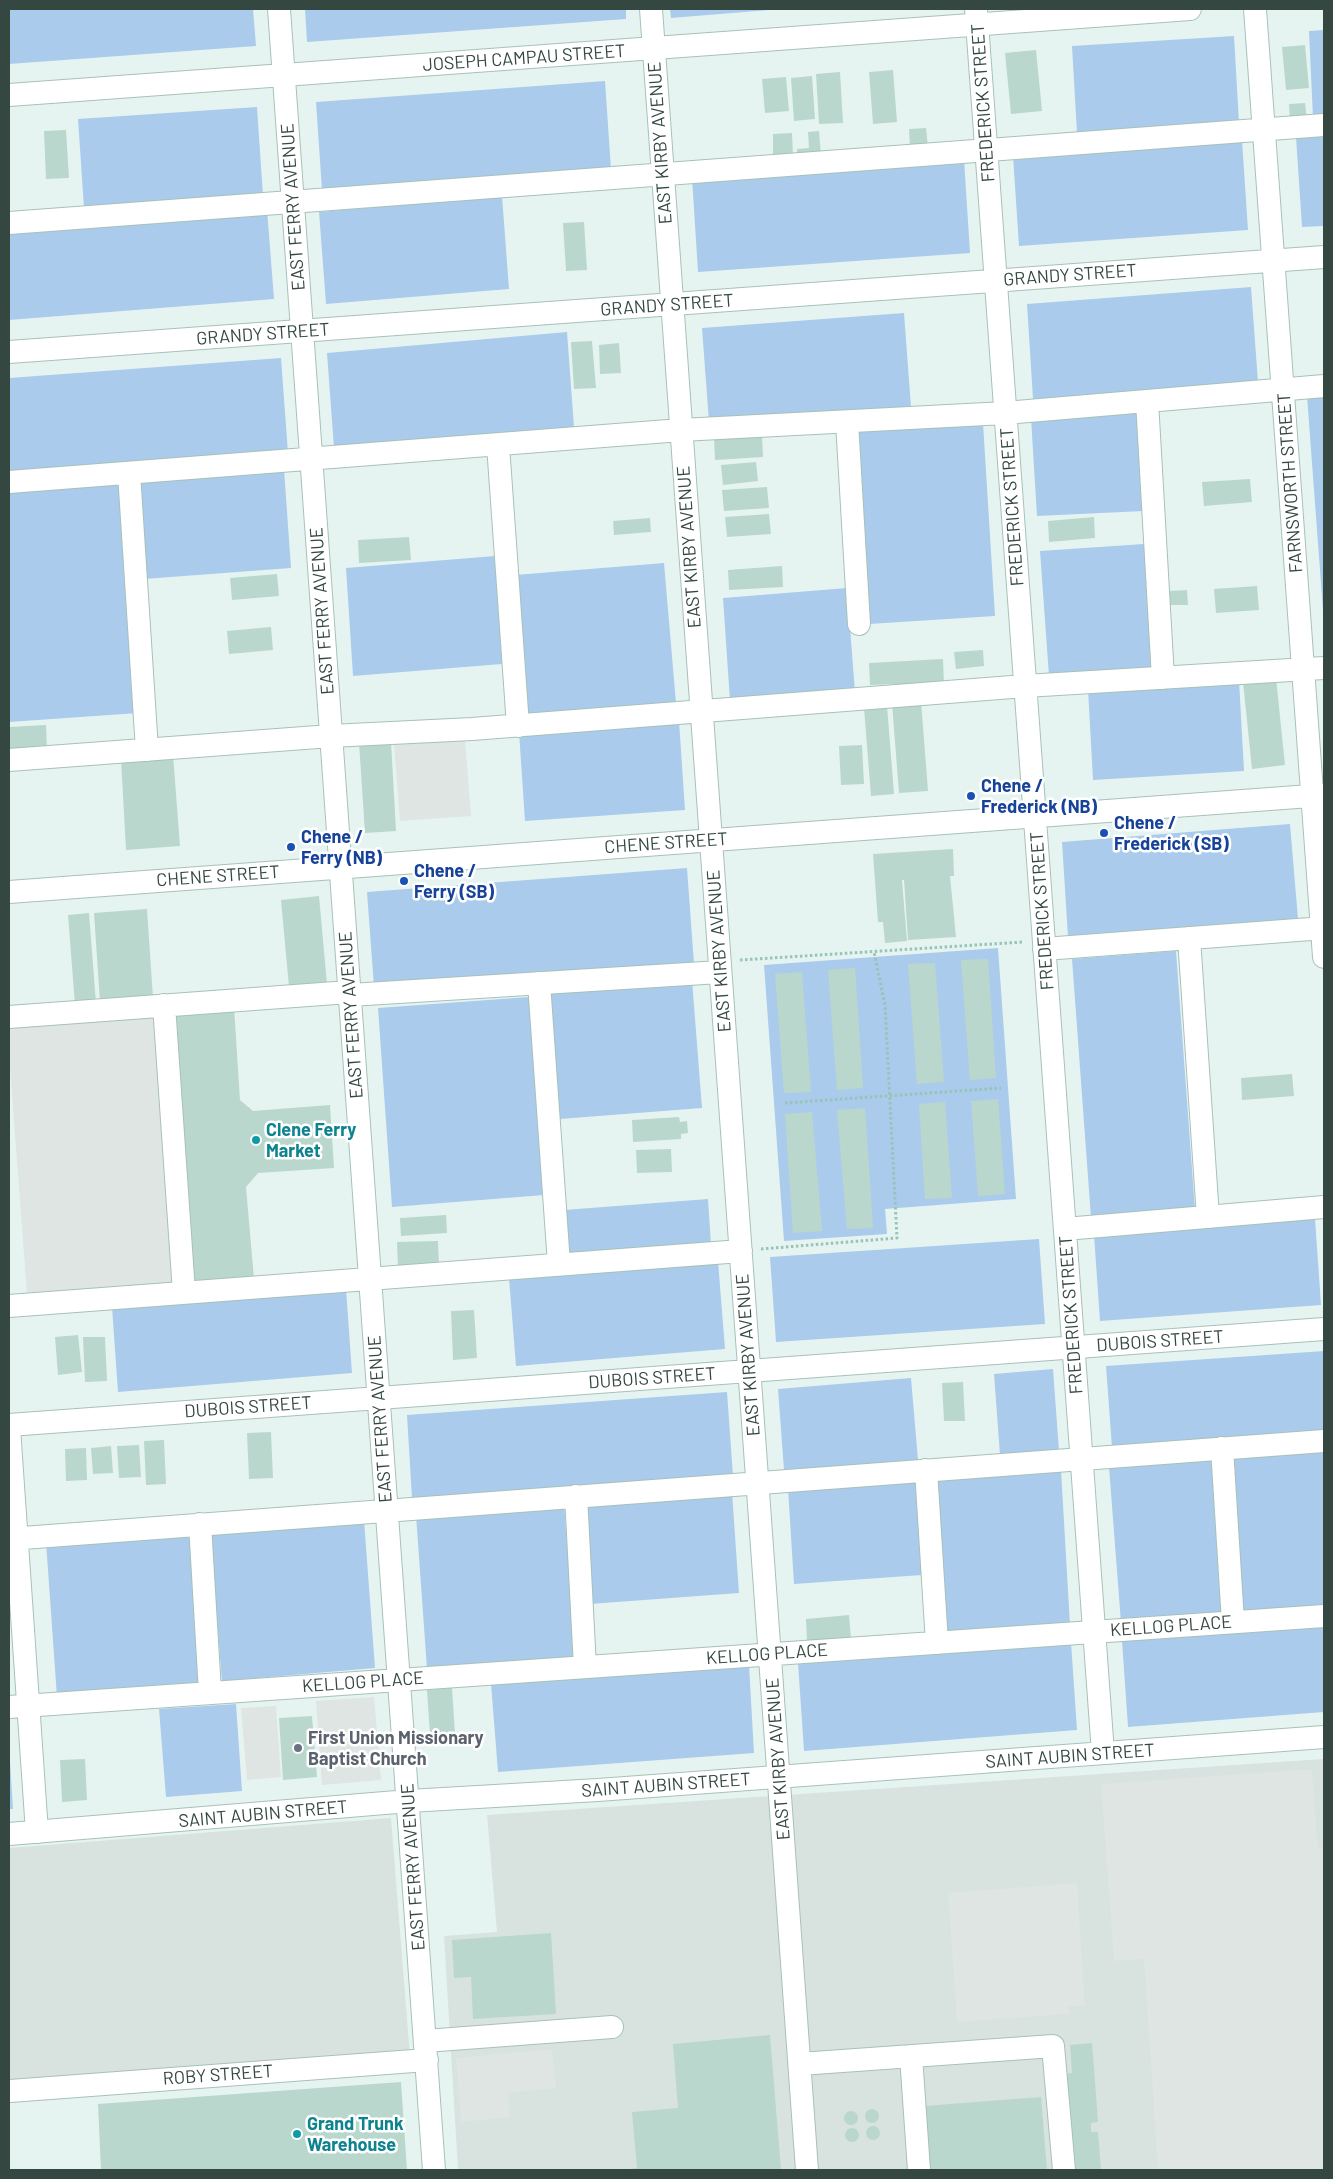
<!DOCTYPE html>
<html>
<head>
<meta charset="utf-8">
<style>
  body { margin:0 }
  #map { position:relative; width:1333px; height:2179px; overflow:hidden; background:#e6f4f1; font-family:Barlow,sans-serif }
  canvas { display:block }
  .frame { position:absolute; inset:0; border:10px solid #344841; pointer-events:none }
</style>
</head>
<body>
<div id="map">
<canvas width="1333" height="2179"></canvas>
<div class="frame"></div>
</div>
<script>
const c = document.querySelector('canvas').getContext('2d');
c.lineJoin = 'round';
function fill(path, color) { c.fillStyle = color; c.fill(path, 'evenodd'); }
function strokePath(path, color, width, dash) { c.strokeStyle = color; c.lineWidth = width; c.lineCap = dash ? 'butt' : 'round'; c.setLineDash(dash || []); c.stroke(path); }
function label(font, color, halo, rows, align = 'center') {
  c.font = font + ' Barlow,sans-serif'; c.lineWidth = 5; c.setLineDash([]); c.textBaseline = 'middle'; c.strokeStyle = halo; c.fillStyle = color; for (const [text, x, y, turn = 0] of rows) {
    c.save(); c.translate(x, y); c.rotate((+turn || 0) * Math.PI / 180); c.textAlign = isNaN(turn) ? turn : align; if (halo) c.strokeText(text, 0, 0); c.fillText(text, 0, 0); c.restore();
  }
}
fill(new Path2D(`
  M1324,1759V2170H458L444,1936L497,1932L487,1815Z
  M391,1818L411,2069L9,2101V1848Z`), '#d8e3df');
fill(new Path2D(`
  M9,9H253L256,46L9,64Z
  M305,9H626V19L307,42Z
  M670,9H781L671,18Z
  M1324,30V118H1313L1309,31Z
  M1234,36L1239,123L1077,133L1072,46Z
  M605,81L611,169L322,190L316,102Z
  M257,107L263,196L84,208L78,119Z
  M1324,135V226L1302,227L1296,137Z
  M1242,140L1248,230L1019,246L1013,156Z
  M964,159L970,253L698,272L692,178Z
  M502,196L509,289L326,304L319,212Z
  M267,209L274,299L9,320V230Z
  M1251,287L1258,382L1033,399L1027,304Z
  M904,313L911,407L709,422L702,328Z
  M567,332L574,427L334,448L327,353Z
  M281,358L288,453L9,475V378Z
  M1324,395V624L1307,396Z
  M1137,411L1144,511L1037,516L1031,418Z
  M983,423L995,616L869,624L856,431Z
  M284,469L291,568L144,579L137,480Z
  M122,483L138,713L9,722V491Z
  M1144,544L1152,669L1049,676L1040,551Z
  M495,556L502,664L353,676L346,568Z
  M664,563L676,703L527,715L515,575Z
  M847,588L855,692L730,701L723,598Z
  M1239,680L1244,771L1093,780L1088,689Z
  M679,721L685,810L525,821L519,732Z
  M1290,824L1298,919L1068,937L1062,842Z
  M687,868L694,964L374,987L367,892Z
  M998,948L1016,1199L885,1209L887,1234L784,1241L764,965Z
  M1176,951L1195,1210L1091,1218L1072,959Z
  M692,980L702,1108L560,1119L550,991Z
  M529,997L544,1195L392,1207L378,1008Z
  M708,1199L711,1245L568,1256L564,1210Z
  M1315,1219L1321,1305L1100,1321L1094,1235Z
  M1039,1239L1045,1324L776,1342L770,1257Z
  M718,1261L725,1349L516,1366L509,1278Z
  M346,1289L352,1373L118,1392L112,1307Z
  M1324,1351V1433L1112,1448L1106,1366Z
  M1053,1369L1059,1451L1000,1455L994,1374Z
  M911,1378L918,1460L784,1470L778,1389Z
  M727,1392L733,1476L412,1498L407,1415Z
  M1324,1451V1609L1240,1615L1228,1458Z
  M1215,1459L1226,1615L1121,1623L1109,1467Z
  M1061,1470L1070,1625L945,1633L934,1479Z
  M915,1480L922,1575L794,1584L788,1489Z
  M732,1492L739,1593L590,1604L583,1503Z
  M564,1503L575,1657L427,1669L416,1515Z
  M364,1520L375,1668L222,1681L210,1533Z
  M192,1532L202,1686L57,1697L46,1542Z
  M1324,1627V1712L1128,1727L1122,1641Z
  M1071,1642L1077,1730L804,1751L798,1663Z
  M749,1665L754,1753L498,1772L491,1684Z
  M236,1704L242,1791L166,1797L159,1709Z
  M9,1744L13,1809H9Z`), '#abcbec');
fill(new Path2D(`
  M465,739L471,816L400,821L394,744Z
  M155,1015L175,1282L27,1294L9,1054V1026Z
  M374,1697L381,1780L322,1785L316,1701Z
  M276,1706L281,1777L247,1780L241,1708Z
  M1312,1769L1318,1848H1324V2170H1158L1144,1959L1114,1961L1101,1784Z
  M1077,1883L1085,2005L1068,2007L1069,2014L957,2022L948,1893Z
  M552,2049L556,2088L508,2093L510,2117L461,2122L456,2058Z`), '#dee5e2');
fill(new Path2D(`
  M1305,45L1309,88L1286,90L1282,47Z
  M1036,50L1042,111L1011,114L1005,53Z
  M893,70L897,122L873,124L869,72Z
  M840,72L843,123L819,124L816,74Z
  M812,76L815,119L794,121L791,78Z
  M786,77L789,111L765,113L762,79Z
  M1305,103L1307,120L1290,122L1289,104Z
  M926,128L928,148L910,149L909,129Z
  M66,130L69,178L46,179L44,131Z
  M819,131L821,154L797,156V149L809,148L808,132Z
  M792,133L793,156H773V134Z
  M584,222L587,270L566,271L563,223Z
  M592,341L596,388L574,389L571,342Z
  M619,343L621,373L600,374L599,345Z
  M762,434L763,457L715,460L714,438Z
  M756,462L758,481L723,485L721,465Z
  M1250,479L1252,502L1204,506L1202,482Z
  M767,487L769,508L724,511L722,490Z
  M769,514L771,534L727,537L725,517Z
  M1094,517L1095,538L1049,542L1048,521Z
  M650,518L651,532L614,535L613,521Z
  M409,537L411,560L359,563L358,540Z
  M782,566L783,587L729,590L728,570Z
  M277,574L279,596L232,600L230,578Z
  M1257,586L1259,610L1216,613L1214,589Z
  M1187,590L1188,605H1168V591Z
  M271,627L273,650L229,654L227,631Z
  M983,650L984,666L956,669L954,652Z
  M943,659L944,685L895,689L894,684L870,685L869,663Z
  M1276,678L1285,765L1252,769L1243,682Z
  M921,701L928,791L899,793L892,703Z
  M887,706L894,794L871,796L864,708Z
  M46,725L47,750L10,751L9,727Z
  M391,741L396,831L365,833L359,743Z
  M862,745L864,784L841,785L839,746Z
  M173,755L180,846L126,850L121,759Z
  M953,849L954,876H950L956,937L908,940L904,880H902L907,941L885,943L883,922H878L873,854Z
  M319,896L327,984L289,987L281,900Z
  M147,909L153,998L100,1002L94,913Z
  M89,913L96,1003L75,1005L68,915Z
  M988,959L996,1078L970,1080L961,960Z
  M935,963L944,1082L917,1084L908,964Z
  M855,968L863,1088L837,1090L828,970Z
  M802,972L811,1092L784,1093L775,974Z
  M234,1007L240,1100L253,1111L330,1105L334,1168L258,1173L246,1187L254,1279L190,1283L170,1011Z
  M1292,1074L1294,1096L1242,1100L1241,1078Z
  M998,1099L1005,1194L978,1196L971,1101Z
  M945,1102L952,1198L925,1199L919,1104Z
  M865,1108L873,1228L847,1229L837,1110Z
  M812,1112L822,1231L793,1233L785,1114Z
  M679,1117L680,1122L687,1121L688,1133L681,1134V1139L633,1142L632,1120Z
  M671,1149L672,1172L637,1173L636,1150Z
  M446,1215L447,1233L401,1236L400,1218Z
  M438,1241L439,1266L398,1268L397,1242Z
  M474,1310L477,1358L453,1360L451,1311Z
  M78,1335L82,1372L58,1375L55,1337Z
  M83,1337H105L107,1381L85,1382Z
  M963,1382L965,1421H944L942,1383Z
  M271,1432L273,1478L249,1479L247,1433Z
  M164,1440L166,1484L146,1485L144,1441Z
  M139,1445L141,1477L119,1478L117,1446Z
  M111,1446L113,1473L93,1474L91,1448Z
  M86,1448L87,1480L66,1481L65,1449Z
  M849,1615L851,1638L807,1641L806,1619Z
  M452,1688L455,1734L430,1735L427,1690Z
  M312,1716L317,1777L283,1780L279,1718Z
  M85,1759L87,1800L62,1802L60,1760Z
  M551,1933L556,2014L473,2019L471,1977L454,1978L452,1940Z
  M770,2035L781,2170H622L637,2168L632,2112L678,2108L673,2044Z
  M1092,2043L1098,2122L1091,2123V2132H1098L1101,2170H1071L1064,2074L1072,2073L1070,2045Z
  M401,2082L407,2170H101L98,2104Z
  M1041,2097L1047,2170H929L924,2106Z
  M865 2116a7 7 0 1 1 14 0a7 7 0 1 1-14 0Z
  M844 2118a7 7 0 1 1 14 0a7 7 0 1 1-14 0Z
  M866 2133a7 7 0 1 1 14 0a7 7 0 1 1-14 0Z
  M845 2135a7 7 0 1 1 14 0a7 7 0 1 1-14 0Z`), '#bad7cd');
const minor = new Path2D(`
  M279,9L434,2170
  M651,9L807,2170
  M976,9L1103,1753
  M1255,9L1324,957
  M9,95L1190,9
  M9,223L1324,125
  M9,352L1324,257
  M1147,401L1163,678
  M847,422L859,624
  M498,445L518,726
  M129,473L147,750
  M9,482L681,430L1005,413L1324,386
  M9,760L331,736L472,729L1025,686L1324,668
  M9,892L1324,795
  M1189,938L1208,1217
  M1044,949L1324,928
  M539,983L559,1264
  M350,995L720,972
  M164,1005L184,1292
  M9,1017L349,992
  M1065,1229L1324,1207
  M9,1306L741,1251
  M9,1425L1324,1329
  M9,1428L37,1832
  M1222,1448L1233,1622
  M926,1470L937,1643
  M576,1496L585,1667
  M200,1524L210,1692
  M9,1539L1324,1441
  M9,1707L1324,1616
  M9,1834L409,1801L598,1790L1324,1737
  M425,2041L612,2027
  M911,2056L919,2170
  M800,2064L1053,2046L1064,2170
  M10,2091L427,2060`);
strokePath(minor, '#a7c1b9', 24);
strokePath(new Path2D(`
  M740,960L1023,942
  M785,1103L1001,1088
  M761,1249L897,1238L885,1005L874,952`), '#97c4b6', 3, [2.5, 2.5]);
strokePath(minor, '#fff', 22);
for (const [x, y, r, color] of [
  [971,796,5,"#1a4fb4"],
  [1104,833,5,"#1a4fb4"],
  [291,847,5,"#1a4fb4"],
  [404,881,5,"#1a4fb4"],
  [256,1140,5,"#0f9aa8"],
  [298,1748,5,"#6b7280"],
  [297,2134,5,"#0f9aa8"]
]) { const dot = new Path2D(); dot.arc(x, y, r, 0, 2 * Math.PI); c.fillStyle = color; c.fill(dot); strokePath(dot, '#fff', 2); }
label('18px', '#344841', '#fff', [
  ["JOSEPH CAMPAU STREET",524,58,-4],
  ["FREDERICK STREET",983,103,-94],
  ["EAST KIRBY AVENUE",660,143,-94],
  ["EAST FERRY AVENUE",293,207,-94],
  ["GRANDY STREET",1070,275,-4],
  ["GRANDY STREET",667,305,-4],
  ["GRANDY STREET",263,334,-4],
  ["FARNSWORTH STREET",1290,483,-94],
  ["FREDERICK STREET",1012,507,-94],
  ["EAST KIRBY AVENUE",689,547,-94],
  ["EAST FERRY AVENUE",322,611,-94],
  ["CHENE STREET",666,843,-4],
  ["CHENE STREET",218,876,-4],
  ["FREDERICK STREET",1042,911,-94],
  ["EAST KIRBY AVENUE",719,951,-94],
  ["EAST FERRY AVENUE",351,1015,-94],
  ["FREDERICK STREET",1071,1315,-94],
  ["DUBOIS STREET",1160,1341,-4],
  ["EAST KIRBY AVENUE",748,1355,-94],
  ["DUBOIS STREET",652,1378,-4],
  ["DUBOIS STREET",248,1407,-4],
  ["EAST FERRY AVENUE",380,1419,-94],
  ["KELLOG PLACE",1171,1626,-4],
  ["KELLOG PLACE",767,1654,-4],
  ["KELLOG PLACE",363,1682,-4],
  ["SAINT AUBIN STREET",1070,1756,-4],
  ["EAST KIRBY AVENUE",778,1759,-94],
  ["SAINT AUBIN STREET",666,1785,-4],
  ["SAINT AUBIN STREET",263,1814,-5],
  ["EAST FERRY AVENUE",413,1867,-94],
  ["ROBY STREET",218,2075,-4]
]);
label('bold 18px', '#164399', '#fff', [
  ["Chene /",981,786],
  ["Frederick (NB)",981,807],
  ["Chene /",1114,823],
  ["Frederick (SB)",1114,844],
  ["Chene /",301,837],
  ["Ferry (NB)",301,858],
  ["Chene /",414,871],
  ["Ferry (SB)",414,892]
], 'left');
label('bold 18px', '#0d838f', '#fff', [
  ["Clene Ferry",266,1130],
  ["Market",266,1151],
  ["Grand Trunk",307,2124],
  ["Warehouse",307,2145]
], 'left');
label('bold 18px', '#5b616d', '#fff', [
  ["First Union Missionary",308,1738],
  ["Baptist Church",308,1759]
], 'left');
</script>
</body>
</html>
